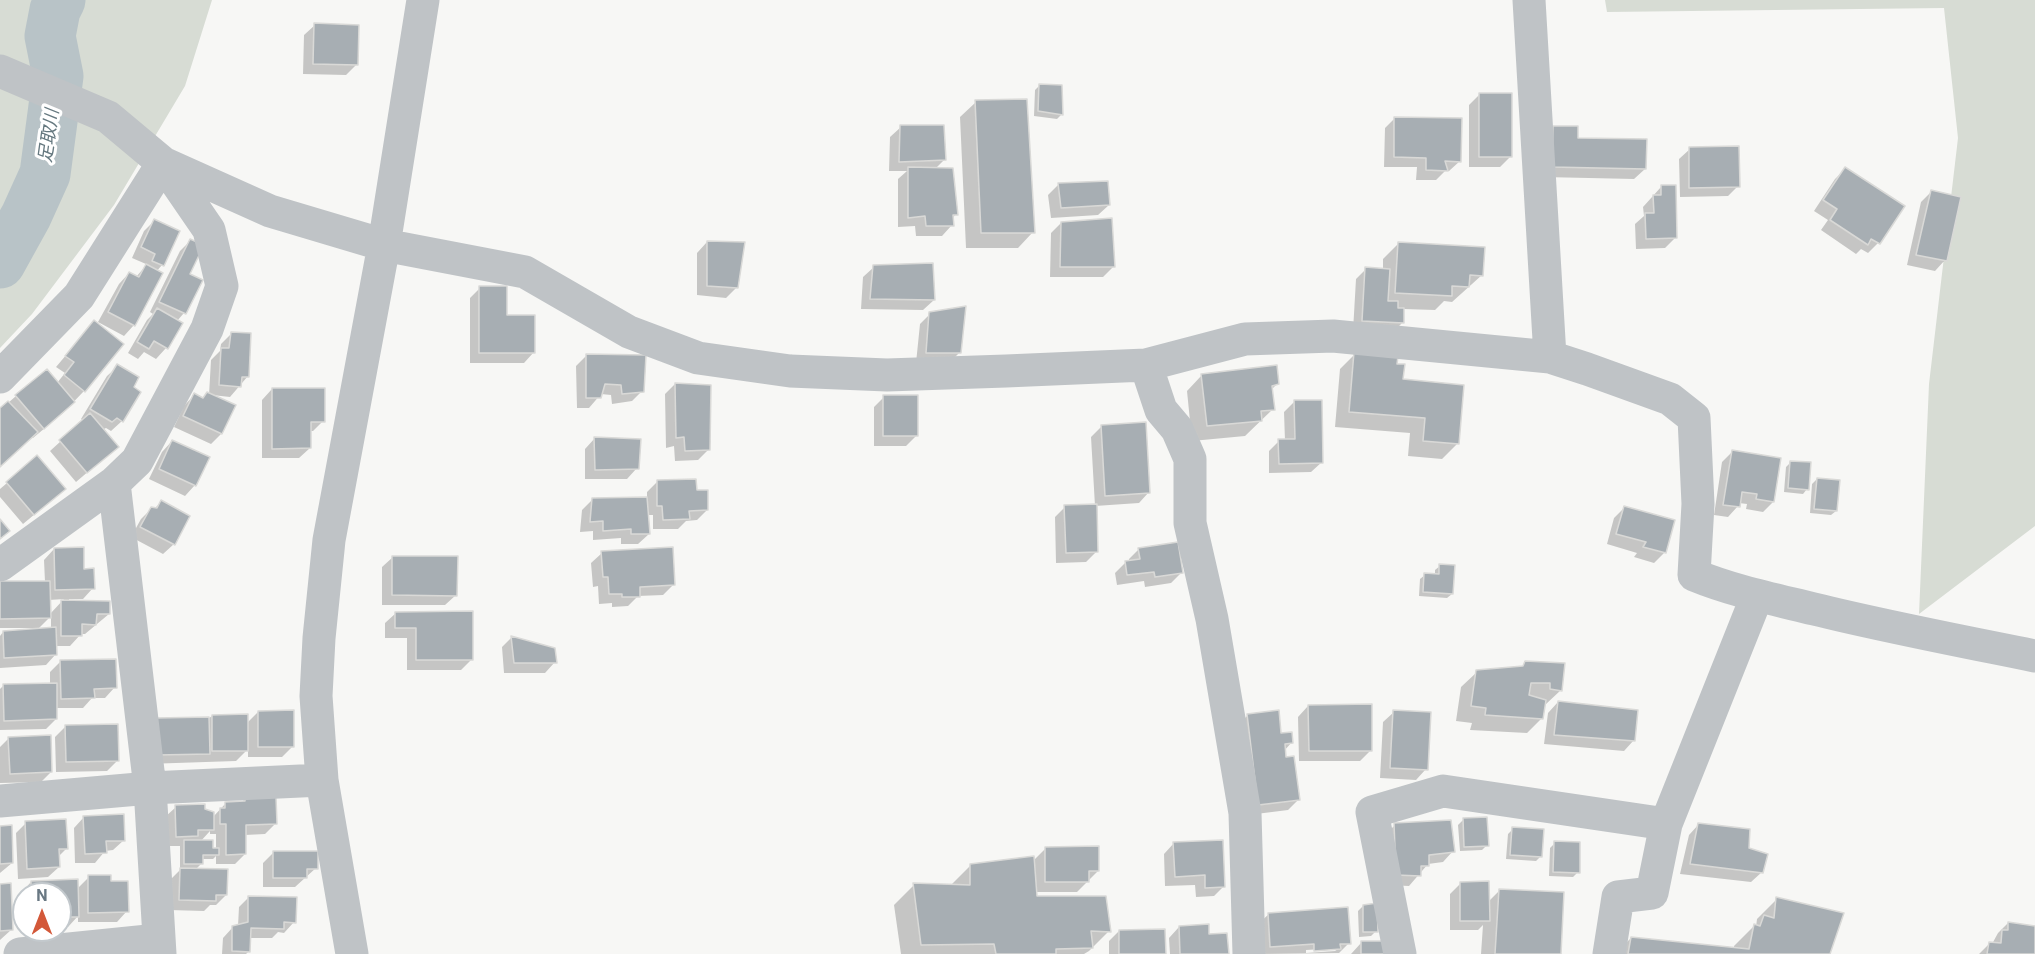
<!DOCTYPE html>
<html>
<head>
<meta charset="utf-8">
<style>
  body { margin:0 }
  #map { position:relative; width:2035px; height:954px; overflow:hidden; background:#f7f7f5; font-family:Roboto,sans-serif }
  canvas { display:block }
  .north { position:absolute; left:12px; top:882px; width:60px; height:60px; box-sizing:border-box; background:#fff; border:2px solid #c3c9cd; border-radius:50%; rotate:0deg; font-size:16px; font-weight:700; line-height:24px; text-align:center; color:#697883 }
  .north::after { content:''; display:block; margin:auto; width:21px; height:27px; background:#d35839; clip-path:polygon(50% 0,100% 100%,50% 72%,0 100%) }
</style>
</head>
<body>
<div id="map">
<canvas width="2035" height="954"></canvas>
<div class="north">N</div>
</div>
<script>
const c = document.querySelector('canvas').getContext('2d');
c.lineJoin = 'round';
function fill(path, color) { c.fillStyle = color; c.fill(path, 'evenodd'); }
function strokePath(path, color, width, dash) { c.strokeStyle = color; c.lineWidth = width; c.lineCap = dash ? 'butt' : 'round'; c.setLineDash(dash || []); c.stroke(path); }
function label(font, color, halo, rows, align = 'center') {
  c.font = font + ' Roboto,"Noto Sans JP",sans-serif'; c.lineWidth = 6; c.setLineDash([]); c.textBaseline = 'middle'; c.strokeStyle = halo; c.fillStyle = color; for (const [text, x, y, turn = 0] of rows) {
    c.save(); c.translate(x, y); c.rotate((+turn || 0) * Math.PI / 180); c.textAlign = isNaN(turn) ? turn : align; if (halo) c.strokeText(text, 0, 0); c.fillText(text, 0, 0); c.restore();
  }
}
fill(new Path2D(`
  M0,0H212L185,86L114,205L32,314L0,348Z
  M1605,0H2035V526L1919,614L1929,384L1958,138L1944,8L1607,12Z`), '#d7dcd4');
fill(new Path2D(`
  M315,25L356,65L346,75L303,74L304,35Z
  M1040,85L1061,115L1057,119L1034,116L1035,90Z
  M1479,95L1511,156L1500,167H1469V105Z
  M976,102L1033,232L1018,248H966L960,117Z
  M1395,118L1460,161L1449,171H1445L1436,180H1416L1417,167H1384L1385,128Z
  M901,127L945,159L935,169L956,214L952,219V225L942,236H916L915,226L898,227V179L907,171H889L890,137Z
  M1576,139L1645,169L1634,179L1543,177Z
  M1690,149L1738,186L1728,196L1680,197L1679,159Z
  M1845,169L1903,207L1878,243L1868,253L1861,249L1856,254L1821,230L1828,220L1814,211L1835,179Z
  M1058,185L1109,205L1098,215L1051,218L1048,195Z
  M1661,187L1676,237L1665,248L1636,249L1635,224L1644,216L1643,207Z
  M1931,192L1945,260L1935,271L1907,265L1921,202Z
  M154,221L178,232L162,265L156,272L134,325L124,336L98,322L119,284L129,273L136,277L143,269L146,264L132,258L144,231Z
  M1061,223L1114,266L1103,277H1050L1051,233Z
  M191,240L188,275L201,281L184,313L177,321L181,323L166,348L156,359L144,352L138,359L128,353L147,320L153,314L150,312L180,251Z
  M707,242L737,287L726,298L697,295V253Z
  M1399,243L1482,275L1452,302L1444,301L1435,310L1403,309L1402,323L1392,333L1353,331L1356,279L1366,269L1383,270V259Z
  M874,267L934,300L923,310L861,309L863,277Z
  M480,288L534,352L524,363H470V298Z
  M930,314L960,352L949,363H916L920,324Z
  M94,322L84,391L63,413L33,438L31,436L0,465V410L16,396L57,383L65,373L56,367Z
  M231,334L248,376L230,397L212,395L221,434L211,444L174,427L184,406L194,395L201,399L207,393L209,395L211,360L220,351L221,344Z
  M1355,354L1395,365L1402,381L1457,444L1442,459L1408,456L1410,433L1335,427L1340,369Z
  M587,355L642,391L632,401L612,404L611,395L601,394L589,408H577L576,366Z
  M118,366L132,387L122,421L111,431L106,428L102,430L117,447L76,482L50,451L83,421L81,419L107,376Z
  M1202,375L1278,383L1271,390L1273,409L1245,436L1192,441L1187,391Z
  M675,384L709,449L698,460L675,461L674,446L666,448L665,394Z
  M272,389L323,421L313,431H310V448L299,458H262V400Z
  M884,397L916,436L906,446H874V407Z
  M1294,402L1322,462L1311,472L1269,473V451L1279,441H1285L1284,412Z
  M1101,427L1149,492L1139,503L1095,506L1096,552L1086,562L1056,563L1055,517L1065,507L1095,506L1091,437Z
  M595,438L637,468L627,479H585V449Z
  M172,441L195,485L185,496L149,479L162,452Z
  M1732,452L1773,502L1763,512L1746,509L1747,504L1739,503L1738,506L1728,517L1714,515L1722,462Z
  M1791,462L1807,489L1803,494L1784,492L1786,467Z
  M1817,479L1836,511L1831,515L1810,513L1812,484Z
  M657,482L695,491L707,510L697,520L686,521L678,529H653V515H647L649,534L638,544H621V538L593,540V531L580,532L582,510L593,499H647V492Z
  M7,483L53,499L23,524L0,497V489Z
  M161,502L174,544L163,554L131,537L141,519L151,509H154Z
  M1625,507L1665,552L1654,563L1634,557L1637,553L1607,544L1614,518Z
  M54,549L83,570L93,588L83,599H69V602L109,614L85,634H81L70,646H55L56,654L46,665L0,668V636L3,632L35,630V628H0V583L45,582L44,560ZM64,599L50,614L49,600ZM51,616V629L37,630Z
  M1139,549L1181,573L1171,583L1145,587L1144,581L1117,585L1115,573L1125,563L1129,562V559Z
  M602,553L673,585L663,595L638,596L628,606L612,607V603L599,604L598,586L593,587L591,563Z
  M393,557L456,595L445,605H382V567Z
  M1440,566L1452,594L1447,598L1419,596L1420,579L1425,575H1435V570Z
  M396,613L472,659L461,670H407V638H385V623Z
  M512,637L555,662L545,673H504L502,647Z
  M60,662L115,687L105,698H92L83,708H56V719L46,729L0,730V689L4,685L50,684V672Z
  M1526,663L1561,690L1545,705L1542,718L1527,733L1470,730L1472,723L1456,721L1461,687L1477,672L1520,668Z
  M1558,702L1634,740L1624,751L1544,744L1548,713Z
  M1308,706L1371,750L1360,761H1299L1298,717Z
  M258,712L293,746L282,757H248V749L236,761L146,764L212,716L246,724Z
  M1394,712L1426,769L1416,780L1380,778L1383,722Z
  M1248,715L1292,742L1284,751L1298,800L1288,810L1248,815L1237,726Z
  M65,727L118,760L107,771L56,772L55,737Z
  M9,738L51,772L41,782L0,783V747Z
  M245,799L275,824L265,834L245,835V854L235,864H216V856L213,859H202V863L195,870L226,895L216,905H210L204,911L169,910L170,880L180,870V846H166L165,817L176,807L204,811L213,817L226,803H241ZM210,831V834H216V850H212L200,842Z
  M84,817L124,840L113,850L105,851L95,863H75L74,828Z
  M1463,820L1487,845L1482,850L1460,851L1458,825Z
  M26,823L66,849L58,857L59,867L48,877L18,879L16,833Z
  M1699,824L1747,849L1762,872L1751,882L1680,874L1689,835Z
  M1395,825L1453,851L1443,862L1428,864L1409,886L1386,885L1385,835Z
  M0,827L12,863L0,873Z
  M1513,829L1541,856L1536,861L1506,859L1508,834Z
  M1174,843L1224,886L1214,896L1196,897L1195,885L1165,886L1164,854Z
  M1555,843L1578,872L1573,877L1549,876L1550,848Z
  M1046,848L1098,871L1077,892H1035V898L1109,931L1089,951L1084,954H901L894,905L914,885H951L971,865L1033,861Z
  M273,853L316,868L295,887H263V863Z
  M89,877L110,883L127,911L117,922H78V916L68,927H60V894H24V928H22L21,893L31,882L77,889Z
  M1461,883L1488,902L1499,891L1559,954H1481L1483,925L1478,930H1450V894Z
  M0,885L11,930L0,940Z
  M249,897L294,922L284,933L278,932L272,938H249V951L246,954H222L223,938L233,927L238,926L239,907Z
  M1777,899L1828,954H1615L1631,938L1734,949V946L1754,926L1756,927L1757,919Z
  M1363,906L1376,931L1371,936L1359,937L1358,911Z
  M1269,914L1349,943L1339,953L1260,954L1258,924ZM1339,948L1335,951L1306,953V950Z
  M2008,923L2035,927V954H1979L1989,944H1992L1998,933Z
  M1179,927L1208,936L1227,954H1170L1169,938Z
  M1119,931L1164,954H1109V941Z
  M1361,943L1383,954H1351Z`), '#0003');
strokePath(new Path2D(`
  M0,263L26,216L45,174L58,76L50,36L55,10L60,0`), '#b8c3c7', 51);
const building = new Path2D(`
  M314,23L359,25L358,65L313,64Z
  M1039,84L1062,85L1063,115L1038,111Z
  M1479,93H1512V157H1479Z
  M1027,99L1035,233H981L975,100Z
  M1394,117L1462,118L1461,162L1445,161L1448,171L1426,170V158L1394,157Z
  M900,125H944L946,160L899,162Z
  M1553,126H1578V138L1647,139L1646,169L1552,167Z
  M1739,146L1740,187L1689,188V147Z
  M908,167L953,168L958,215H953L954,226H926L925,216L908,218Z
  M1845,167L1905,206L1880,244L1871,239L1868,245L1830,220L1837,209L1823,200Z
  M1108,181L1110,205L1061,208L1058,183Z
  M1661,185H1676L1677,238L1646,239L1645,213H1654L1653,195H1661Z
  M1931,190L1961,197L1947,261L1916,255Z
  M1112,218L1115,267H1060L1061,222Z
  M154,219L180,231L164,266L152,261L155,254L141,247Z
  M190,239L204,245L190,274L203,280L186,314L159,302Z
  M707,241L745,242L738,288L707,286Z
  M1398,242L1485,247L1483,276L1470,275L1469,287L1452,286V296L1395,293Z
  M933,263L935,300L870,299L873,265Z
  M146,264L163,273L135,326L108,312L129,272L139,277Z
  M1365,267L1390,269L1388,301H1398V308H1404V323L1362,321Z
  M479,286H507V315H535V353H479Z
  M966,306L961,353H926L929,312Z
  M157,308L183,323L168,349L154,341L149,349L137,342Z
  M94,320L124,344L85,392L64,375L74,362L65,356Z
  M231,332L251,333L249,377H242L241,387L219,385L221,348H229Z
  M1354,352L1398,356L1397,364H1405L1403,379L1464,385L1459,444L1423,441L1425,418L1349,412Z
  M586,354L646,355L644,392L622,394L621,385L605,384L601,398H586Z
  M117,364L139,377L134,387L141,392L123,422L117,418L112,422L90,409Z
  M1277,365L1279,384L1272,386L1275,410L1261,411L1262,421L1207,426L1201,374Z
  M47,369L75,402L44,429L15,395Z
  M675,383L711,385L710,450L685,451L684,437L676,438Z
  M272,388H325V422H311V448L272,449Z
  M207,392L236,405L222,434L183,416L194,393L203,398Z
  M883,395H918V436H883Z
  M1294,400H1322L1323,463L1279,464L1278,439H1295Z
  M8,401L38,432L0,467V408Z
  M90,413L119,447L87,473L59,440Z
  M1146,422L1150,493L1105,496L1101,425Z
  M594,437L641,439L639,469L595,470Z
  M172,440L210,457L196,486L159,469Z
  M1732,450L1781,458L1774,502L1756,499L1757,494L1742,492L1740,507L1723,505Z
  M37,455L66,489L34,515L6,482Z
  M1790,461L1811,462L1809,490L1788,488Z
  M1817,478L1840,480L1837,511L1814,509Z
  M696,479L697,490H708V510L689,511L690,519L663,520L662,506H657V480Z
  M647,497L650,534H631V529L603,531V521L590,522L592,498Z
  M161,500L190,516L175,545L140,527L151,507L157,508Z
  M1097,504L1098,552L1066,553L1064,505Z
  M1624,506L1675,520L1666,553L1643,547L1646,542L1616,534Z
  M0,519L10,531L0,539Z
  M1178,542L1183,573L1155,577L1154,572L1127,575L1125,561L1140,559L1138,548Z
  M84,547V569L94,568L95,589L55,590L54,548Z
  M673,547L675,585L640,587V597H622V594H609L608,577H603L601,551Z
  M392,556H458L457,596L392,595Z
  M1439,564L1455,565L1453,594L1423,592L1424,573L1439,574Z
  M0,581H50L51,618L0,619Z
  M61,600L110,601V614H97L96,625L82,624V636H61Z
  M473,611V660H416V628H395V612Z
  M56,627L57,655L4,658L3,631Z
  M511,636L555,648L557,663H514Z
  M116,659L117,688L94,689L95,698L61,699L60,660Z
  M1525,661L1565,663L1562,691L1550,689V683H1531L1529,695L1546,700L1543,719L1485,715L1486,708L1471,706L1476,670L1523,666Z
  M57,683V719L4,721L3,684Z
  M1558,701L1638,710L1635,741L1554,735Z
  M1372,704V751H1309L1308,705Z
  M294,710V747H258V711Z
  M1279,710L1281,733L1292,732L1293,743L1285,744L1286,757L1294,756L1300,800L1258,805L1247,714Z
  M1393,710L1431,712L1428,770L1390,768Z
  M248,714V751H212V715Z
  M209,717L210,754L156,755V718Z
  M118,724L119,761L66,762L65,725Z
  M51,735L52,772L10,774L8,737Z
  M245,797H276L277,824L246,825V854L226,855V824H220V808H225V802L245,801Z
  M205,804V809L214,812V830H198V836L176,837L175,805Z
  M124,814L125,841H106L107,853L85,854L83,816Z
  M1487,817L1489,846L1464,847L1463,818Z
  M66,819L68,849H59L60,867L27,869L25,821Z
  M1451,820L1455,852L1429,855V866H1421V876L1396,875L1394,823Z
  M1698,823L1750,829L1749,848L1768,854L1763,873L1690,864Z
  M12,825L13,863L0,864V826Z
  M1512,827L1544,829L1542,857L1510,855Z
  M184,840H213V848H219V855H203V864H184Z
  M1223,840L1225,887L1205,888V875L1175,877L1173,842Z
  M1554,841L1580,842V873L1553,872Z
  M1099,846V871H1089V882H1045V847Z
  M273,851H318V869H307V878H273Z
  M1034,856L1037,896H1106L1111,932L1091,931L1093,948L1056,949V954H996L994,944L921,945L913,883L970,885V864Z
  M180,868L228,869L227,895H216V901L179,900Z
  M88,875H111V881H128L129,912L88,913Z
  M78,879L79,917H60V894H31V881Z
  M1489,881L1490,921H1460V882Z
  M11,883L13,930L0,931V884Z
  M1499,889L1564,892L1561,954H1495Z
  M248,896L297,897L296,923L284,922V929L251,928L250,952L232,951V926L248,922Z
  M1776,897L1844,913L1830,954H1628L1631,937L1749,949L1754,924L1760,926L1764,915L1774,918Z
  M1377,903L1378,932H1363V905Z
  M1348,907L1351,944H1340L1341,949L1314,951V944L1270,947L1268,913Z
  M2008,922L2035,926V954H1987L1989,942L2001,943L2002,930H2008Z
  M1209,924V934L1227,933L1229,954H1180L1179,926Z
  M1165,929L1166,954H1119V930Z
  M1361,941H1384L1385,954H1361Z`);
fill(building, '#a7aeb3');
strokePath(building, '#d9d9d7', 1.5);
strokePath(new Path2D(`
  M1529,0L1550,357
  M0,71L108,117L163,163L270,211L384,245L525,272L629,332L698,358L790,371L887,375L1006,371L1146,365L1245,339L1333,336L1550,357L1587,369L1670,399L1694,418L1698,504L1694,575C1733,591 1773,599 1814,609C1887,627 1961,641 2035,656
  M1146,365L1161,410L1177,429L1190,459V523L1212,619L1245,813L1249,954
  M0,377L79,296L163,163L209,230L222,286L207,329L137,461L114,483L0,565
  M114,483L150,788L160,954
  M0,801L150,788L322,780
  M20,954L158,940
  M352,954L322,780L316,696L319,638L329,540L384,245L423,0
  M1400,954L1372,812L1443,791L1666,824L1757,596
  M1609,954L1618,897L1652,893L1666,824`), '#bfc3c6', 33);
label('italic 18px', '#65787f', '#fff', [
  ["足取川",50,136,-82]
]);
</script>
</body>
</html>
